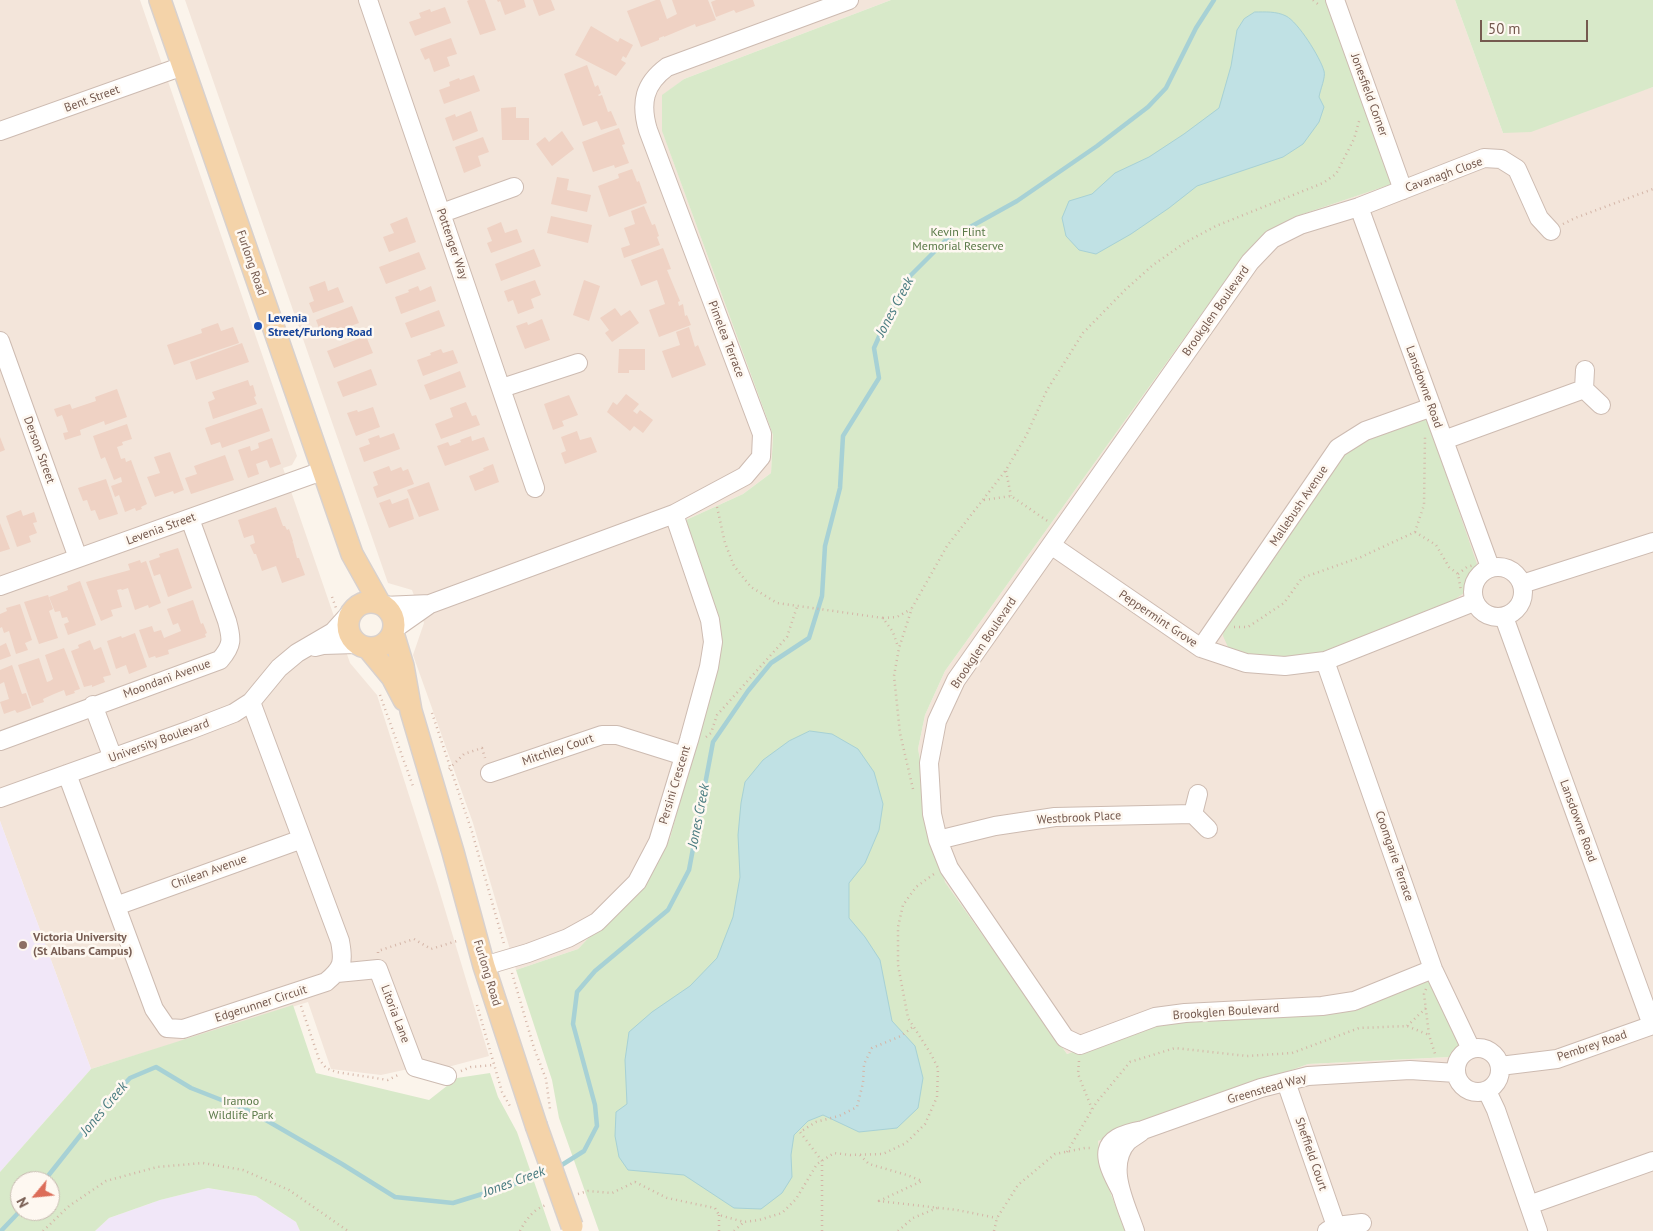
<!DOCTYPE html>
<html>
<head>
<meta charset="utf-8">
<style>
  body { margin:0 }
  #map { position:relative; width:1653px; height:1231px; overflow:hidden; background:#fbf4eb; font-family:"PT Sans",sans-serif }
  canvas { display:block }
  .north { position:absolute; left:10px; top:1171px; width:50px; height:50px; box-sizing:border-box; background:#fef8f1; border:1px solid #c7b9b0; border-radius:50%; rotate:242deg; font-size:14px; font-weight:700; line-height:20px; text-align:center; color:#755a4f }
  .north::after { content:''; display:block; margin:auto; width:18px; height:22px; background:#dc6d59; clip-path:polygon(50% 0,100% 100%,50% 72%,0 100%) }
  .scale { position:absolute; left:1480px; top:20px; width:108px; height:22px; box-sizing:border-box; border:2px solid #755a4f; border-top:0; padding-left:6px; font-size:15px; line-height:18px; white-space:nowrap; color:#755a4f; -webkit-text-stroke:4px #fef8f1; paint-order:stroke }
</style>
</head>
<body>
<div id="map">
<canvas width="1653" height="1231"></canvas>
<div class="north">N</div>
<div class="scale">50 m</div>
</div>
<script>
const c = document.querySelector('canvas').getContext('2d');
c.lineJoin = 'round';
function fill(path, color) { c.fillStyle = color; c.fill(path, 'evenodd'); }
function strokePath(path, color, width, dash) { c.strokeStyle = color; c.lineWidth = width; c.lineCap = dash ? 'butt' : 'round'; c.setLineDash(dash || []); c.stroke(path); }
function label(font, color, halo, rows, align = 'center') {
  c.font = font + ' "PT Sans",sans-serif'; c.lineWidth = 5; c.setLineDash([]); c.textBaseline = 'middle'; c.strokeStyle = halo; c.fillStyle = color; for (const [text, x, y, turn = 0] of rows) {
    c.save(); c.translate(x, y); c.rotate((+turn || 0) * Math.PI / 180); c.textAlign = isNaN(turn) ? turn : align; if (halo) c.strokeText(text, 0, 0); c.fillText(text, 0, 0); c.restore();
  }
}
fill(new Path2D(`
  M0,0H140L297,456L292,465L283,468L350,663L377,695L437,883L489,1056L433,1071L422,1066L381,1075L331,1069L308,1002L91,1069L0,821Z
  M185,0H891L684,79L663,95V133L773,435L771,473L743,494L686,520L712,601L711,685L670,838L654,868L578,949L516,970L473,823L413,655L424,623L412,590L388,583Z
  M1327,0H1455L1503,133L1653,87V1231H1125L1102,1170L1098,1141L1308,1064L1450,1057L1353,1006L1153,1023L1067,1054L945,882L918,749L925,715L945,671L1246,252L1271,230L1294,217L1391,184Z`), '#f3e5da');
fill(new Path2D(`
  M0,821L91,1069L0,1172Z
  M208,1188L256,1196L296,1222L300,1231H95L109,1218L160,1200Z`), '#f1e7f8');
fill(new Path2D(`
  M891,0H1327L1392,184L1294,217L1271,230L1246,252L945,671L925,715L918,749L945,882L1067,1054L1153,1023L1318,1011L1428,977L1463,1045L1450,1057L1308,1064L1098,1141L1102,1170L1125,1231H599L559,1118L552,1080L516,970L578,949L654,868L670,838L711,685L712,601L686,520L743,494L771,473L773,435L662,131V95L684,79Z
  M1455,0H1653V87L1531,132L1503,133Z
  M1426,416L1477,564L1469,575L1464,593L1448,604L1321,653L1282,659L1244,653L1228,647L1223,636L1224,626L1343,452L1367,438Z
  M293,1005L316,1073L429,1100L457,1078L490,1073L498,1097L517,1132L551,1231H300L296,1222L256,1196L208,1188L160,1200L109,1218L95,1231H0V1172L91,1069ZM20,1181H50V1211H20Z`), '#d8e9c9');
const water = new Path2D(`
  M1255,12C1265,12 1276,11 1286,16C1298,22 1320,57 1324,71C1326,77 1320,90 1319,97L1324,107L1319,122L1303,144L1283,157L1197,186L1169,208L1131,234L1096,254L1079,250L1066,236L1062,218L1069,201L1092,194L1115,173L1149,157L1184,134L1219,108L1231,66L1237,30L1244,19Z
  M810,731L832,734L858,749L874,772L883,804L879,830L865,863L849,883V918L865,937L880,960L892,1021L915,1046L923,1078L918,1108L897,1128L859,1132L823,1115L808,1121L794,1135L791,1155L792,1177L782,1193L761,1209L734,1208L684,1175L628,1170L619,1157L615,1136L616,1112L627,1104L625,1060L629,1032L652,1012L690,986L717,958L733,917L740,877L738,835L741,803L745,782L763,760L789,741Z`);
fill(water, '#c0e1e4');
strokePath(water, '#a7d1d5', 1);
strokePath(new Path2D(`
  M557,1168L584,1151L597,1126L595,1105L573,1024L577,992L595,971L668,910L689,870L713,742L748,691L771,663L809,638L822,596L825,546L840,488L843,436L879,378L874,348L889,314L909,277L945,241L1017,201L1097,146L1148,107L1166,88L1196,28L1214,0
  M44,1181L102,1108L130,1078L156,1067L191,1088L252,1112L342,1164L395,1197L453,1203L534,1178L548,1172
  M1,1231L20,1211`), '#a7d1d5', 4.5);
fill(new Path2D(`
  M469,0H485L496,30L480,35L467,1Z
  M497,0H524L526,7L505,15L500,1L498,2Z
  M533,0H551L555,10L539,16Z
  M656,0H660L667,19L677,14L672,0H708L716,20L696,27L695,24L664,37V36L659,38V40L641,47L627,11Z
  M716,0H753L755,6L736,13L734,10L716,17L711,2Z
  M445,7L451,23L415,36L409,22L421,18L419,13L430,9L431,12Z
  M591,26L618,42L620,38L633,45L626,58L623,56L621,60L626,63L616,76L575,55Z
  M451,38L457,54L447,57L450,66L434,72L429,58L425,60L420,49Z
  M587,65L595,87L598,85L601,93L598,95L599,96L602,95L608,112L611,111L617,125L601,130L597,121L583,126L564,74Z
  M474,75L480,91L444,104L439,90L450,86L449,82L459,78L460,80Z
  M516,107V118H529V140H502L501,108Z
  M471,111L478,131L453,141L445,118L455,114L456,117Z
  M619,128L625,144L622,145L629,163L615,168L614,165L593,172L582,142Z
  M562,131L574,149L552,166L536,144L545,137L549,142Z
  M483,137L489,152L478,156L481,166L464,173L455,147Z
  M632,169L637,182L639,181L647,203L609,217L598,186L619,178L618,174Z
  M557,177L569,179L567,190L591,195L587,212L551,204Z
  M644,206L652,225L655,224L659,236L657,237L660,245L624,258L621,248L630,245L624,228L635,224L631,211Z
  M551,216L592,225L588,243L547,233Z
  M407,217L416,242L389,252L383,237L394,233L390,224Z
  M501,222L505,233L517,229L522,242L491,253L487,243L492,241L487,228Z
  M663,248L671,269L667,270L680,301L678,302L679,306L683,304L685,316L687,315L691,325L659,337L649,310L665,304L657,280L641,286L631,260Z
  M534,249L541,266L501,281L495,264Z
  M419,252L426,269L386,284L379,267Z
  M535,280L541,295L531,299L534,308L518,314L513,300L508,302L504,291Z
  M584,280L600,286L589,321L573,315Z
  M325,281L328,291L338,287L344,302L313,313L309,303L314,301L309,287Z
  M418,286L420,291L431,286L436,301L401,314L395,297L409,292L408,290Z
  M352,306L359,323L322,336L316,320Z
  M615,308L621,316L630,310L639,323L612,342L605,333L609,330L600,318Z
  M439,310L445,326L411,338L405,323Z
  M542,319L550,340L525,349L516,326L527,322L528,325Z
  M218,323L221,331L233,327L239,343L174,365L167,345L202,333L201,329Z
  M689,327L695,347L698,345L706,365L672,378L662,351L680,345L676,332Z
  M366,336L373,353L334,368L327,351Z
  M242,343L249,362L196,380L190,362Z
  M441,349L443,353L453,350L458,363L423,376L417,360L431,355L430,353Z
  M619,349H645V370H629V373H618Z
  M371,369L377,385L343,397L337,382Z
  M460,371L466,387L430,400L424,385Z
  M248,380L250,386L253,385L256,396L254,397L257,404L213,419L208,402L215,399L212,392Z
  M117,389L127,417L105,425L104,421L80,430L81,435L65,440L63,433L68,432L65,423L62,415L57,417L54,409L70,404L72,409L96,401L95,397Z
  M626,394L639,404L633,411L637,414L640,410L653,420L643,433L634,426L630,431L607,412L613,402L617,405Z
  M569,395L578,415L562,421L564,426L553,430L544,404Z
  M466,402L472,416L476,415L480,425L441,439L435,424L453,417L450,408Z
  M373,407L380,427L356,436L347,413L357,410L358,412Z
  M262,408L270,431L222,448L220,442L211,445L205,428Z
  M127,424L132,439L122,442L123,445L117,447L121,459L125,458L126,462L131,460L147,504L141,507L142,509L136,511L135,508L125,512L119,495L115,497L111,486L122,482L121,477L114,480L105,457L101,459L93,436Z
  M577,431L580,440L591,437L597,452L565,464L561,453L566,451L561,437Z
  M394,433L400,449L364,462L359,448L370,444L368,439L379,435L380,438Z
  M471,436L472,441L484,437L489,450L445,466L437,446L448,442L450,446L461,442L460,440Z
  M0,437L5,450L0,452Z
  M272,438L281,464L270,468L267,460L256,464L259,474L248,478L238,450L250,446L251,451L259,448L258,443Z
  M170,452L184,490L174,494L173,491L155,497L147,477L160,473L154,457Z
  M225,455L234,480L191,494L185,478L197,474L194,466Z
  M493,464L499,482L475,491L469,476L484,470L483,468Z
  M389,466L391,471L401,467L403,471L408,469L414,484L377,498L373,487L378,485L373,472Z
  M106,479L118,514L99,520L95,510L91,511L87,500L83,501L78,488Z
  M429,482L439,510L419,517L407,490Z
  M408,498L414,519L389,528L379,503L390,499L392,504Z
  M276,507L283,526H285L287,530L289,529L293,541L292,543L293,542L297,558H299L305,575L282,583L276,566L262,571L256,554H254L250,545L255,543L253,535L244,538L238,520Z
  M21,510L23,516L34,512L37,522L33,523L37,533L29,536L31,542L17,547L6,516Z
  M0,523L10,549L0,552Z
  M178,548L192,588L168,597L160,574L154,576L149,561L160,557L159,554Z
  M140,560L141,563L146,561L161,603L149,608L148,605L135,610L128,588L122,590L121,589L117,590L122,607L111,610L113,616L101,621L86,582L130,570L128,564Z
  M80,581L96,625L68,635L64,624L69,622L67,617L62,618L60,611L55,612L49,597L68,590L67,586Z
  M48,595L53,609L49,611L58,638L39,644L24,602Z
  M193,600L201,624L203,623L207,633L205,634L206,637L168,650L169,654L156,658L155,656L149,658L139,630L152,626L154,632L161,630L164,638L181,631L178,623L173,625L167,609Z
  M20,604L32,640L25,643L28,650L16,654L9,631L4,633L2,627L0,628V614L7,611L6,608Z
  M135,633L147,667L129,674L126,665L116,669L107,641L121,636L122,638Z
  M90,640L94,650L101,647L111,675L103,677L105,682L92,687V685L84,687L71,651L79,648L78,645Z
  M6,643L11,656L0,660V646Z
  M64,648L80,689L74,691L75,693L66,696L64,690L54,694L43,699L44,702L32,706L18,665L39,658L47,682L50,681L53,679L45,655Z
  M12,665L22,694L26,693L31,708L17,713L15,710L4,714L0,702L9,699L4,682L0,684V670Z`), '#efd2c4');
const minor = new Path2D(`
  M368,0L535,488
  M1335,0L1403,190
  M0,131L183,66
  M1359,207L1490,567
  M442,213L514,187
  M0,341L78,558
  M1585,370L1584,389L1601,405
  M502,388L578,363
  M1444,440L1584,389
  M1051,545L1201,648L1246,663L1285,666L1325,661L1474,602
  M1473 592a25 25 0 1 1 50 0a25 25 0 1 1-50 0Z
  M1522,584L1653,542
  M0,586L322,471
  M383,606L430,604
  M1504,617L1652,1025
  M393,630L430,604L674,514L745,476L761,457L762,434L648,130C640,103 644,84 667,67L849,0
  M315,647L323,645L356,644
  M1201,648L1338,448L1365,431L1432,407
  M1325,661L1433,969L1471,1049
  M93,705L113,758
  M0,741L220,660C233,645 232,639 227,621L190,519
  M490,773L602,735H617L684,756
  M67,774L154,1009L167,1028L183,1029L326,982C343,968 344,962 340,941L251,702
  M1198,794L1193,814L1208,829
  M0,798L190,730L234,713L251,702L279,668L297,653L333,632L351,612
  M938,840L995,826L1055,817L1193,814
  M116,906L302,839
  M484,966L528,953L568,938L597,922L637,882L658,842L689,740L709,667L713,642L710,620L674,514
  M1433,969L1354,1001L1322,1006L1185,1013L1155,1017L1080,1045L1065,1038L949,868L938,840L932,814L929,763L937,721L956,680L1250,262L1272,239L1300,225L1359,207L1484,158L1501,159L1517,169L1539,218L1551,231
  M337,973L378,969L415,1067L447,1076
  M1456 1070a22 22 0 1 1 44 0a22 22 0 1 1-44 0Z
  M1500,1066L1557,1059L1653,1025
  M1286,1082L1336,1226
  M1487,1091L1496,1110L1538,1231
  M1121,1191C1102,1156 1097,1138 1143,1130L1261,1088L1308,1076L1410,1070L1456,1073
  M1529,1205L1653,1161
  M1135,1231C1126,1204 1105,1166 1128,1141C1132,1138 1137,1135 1141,1132
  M1327,1231L1336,1226L1362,1223`);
const major = new Path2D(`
  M160,0L352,554L380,604
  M348 625a23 23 0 1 1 46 0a23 23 0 1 1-46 0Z
  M393,633L403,666L411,711L453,852L484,966L536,1125
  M368,648L392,677L404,700`);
strokePath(minor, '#cdbbb1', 20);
strokePath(major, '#d8d1ce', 24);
strokePath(new Path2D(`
  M1313,0L1319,5
  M1563,224L1575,218L1653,189
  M1006,471L1011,496
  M984,500L1011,496L1049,522
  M717,507L725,543L734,566L751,587L777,603L883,618L893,632L898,647
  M1415,532L1436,545L1449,567L1458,574L1461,591
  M1458,574L1467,567L1474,565
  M332,597L336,608
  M883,618L897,617L911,609
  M1234,627H1248L1284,603L1302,578L1361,557L1415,532L1424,505L1425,437
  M380,695L413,786
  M432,713L472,832L504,944
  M706,737L711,733L717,715L787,637L797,607
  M449,769L464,754L482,748L485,758
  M913,789L900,733L894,676L899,648L912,608L947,546L1006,470L1026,436L1047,390L1083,333L1125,290L1153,265L1186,242L1216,226L1323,183L1336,174L1354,139L1360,118
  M378,953V951L414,939L431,949L460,940
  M512,973L534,1048L546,1079L550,1109
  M1426,989L1424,994L1429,1035L1436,1057
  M477,1005L502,1092L511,1108
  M301,1006L319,1059L326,1068L336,1072L388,1080L400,1074
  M1407,1026L1426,1008
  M1079,1061L1078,1074L1092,1109
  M461,1071L471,1067L494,1065
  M1067,1152L1096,1103L1130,1062L1175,1048L1247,1056L1292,1053L1359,1028L1407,1026L1429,1035
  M860,1155L869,1164L907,1175L922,1181L879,1201L957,1210L997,1218
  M578,1194L588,1191L612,1193L635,1182L667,1198L715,1208L719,1215L744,1222L759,1220L782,1213L796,1199L817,1164L834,1153L850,1155L883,1154L906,1143L925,1124L937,1097L938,1068L931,1054L908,1018L898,965V927L903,905L916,887L934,874
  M43,1231L69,1206L106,1181L157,1167L203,1163L243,1170L289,1190L348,1231
  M520,1231C526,1219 534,1209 546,1205
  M719,1231V1215
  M734,1231L744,1222
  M822,1231V1161L800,1132L816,1122L839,1116L857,1107L863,1083L864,1064L872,1048L901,1036L914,1026
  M898,1231L913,1218L937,1208
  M994,1231L997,1218L1018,1185L1055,1154L1085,1148H1092`), '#d4b5a7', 2.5, [1, 4]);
strokePath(minor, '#fff', 18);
strokePath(major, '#f4d3a9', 21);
const majorBridge = new Path2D(`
  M536,1125L572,1226`);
strokePath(majorBridge, '#d8d1ce', 24, []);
strokePath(majorBridge, '#f4d3a9', 21);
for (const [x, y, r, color] of [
  [258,326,5,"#1a4fb4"],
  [23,945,5,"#8d6e63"]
]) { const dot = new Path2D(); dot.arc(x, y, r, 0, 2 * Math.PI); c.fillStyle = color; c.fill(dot); strokePath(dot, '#fef8f1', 2); }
label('12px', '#755a4f', '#fef8f1', [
  ["Jonesfield Corner",1369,95,70],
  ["Bent Street",92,99,-20],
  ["Cavanagh Close",1444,175,-20],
  ["Pottenger Way",452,244,71],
  ["Furlong Road",251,263,71],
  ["Brookglen Boulevard",1216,311,-55],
  ["Pimelea Terrace",726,339,69],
  ["Lansdowne Road",1424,387,70],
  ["Derson Street",39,450,70],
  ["Mallebush Avenue",1299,506,-56],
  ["Levenia Street",161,529,-20],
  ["Peppermint Grove",1158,619,34],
  ["Brookglen Boulevard",984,643,-56],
  ["Moondani Avenue",167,679,-20],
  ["University Boulevard",159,741,-20],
  ["Mitchley Court",558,750,-19],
  ["Persini Crescent",675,785,-73],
  ["Westbrook Place",1079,818,-3],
  ["Lansdowne Road",1578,821,70],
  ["Coomgarie Terrace",1394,856,71],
  ["Chilean Avenue",209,872,-20],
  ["Furlong Road",487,973,73],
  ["Edgerunner Circuit",261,1004,-18],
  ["Brookglen Boulevard",1226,1012,-4],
  ["Litoria Lane",395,1014,69],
  ["Pembrey Road",1592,1046,-19],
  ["Greenstead Way",1267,1089,-16],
  ["Sheffield Court",1311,1154,71]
]);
label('12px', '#5a7948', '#fef8f1', [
  ["Kevin Flint",958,233],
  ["Memorial Reserve",958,247],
  ["Iramoo",241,1102],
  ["Wildlife Park",241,1116]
]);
label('bold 12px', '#164399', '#fef8f1', [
  ["Levenia",268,319],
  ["Street/Furlong Road",268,333]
], 'left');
label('bold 12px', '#785e54', '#fef8f1', [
  ["Victoria University",33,938],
  ["(St Albans Campus)",33,952]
], 'left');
label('italic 14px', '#477a7f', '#fef8f1', [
  ["Jones Creek",895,307,-62],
  ["Jones Creek",699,816,-79],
  ["Jones Creek",104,1109,-50],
  ["Jones Creek",514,1182,-20]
]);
</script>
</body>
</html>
